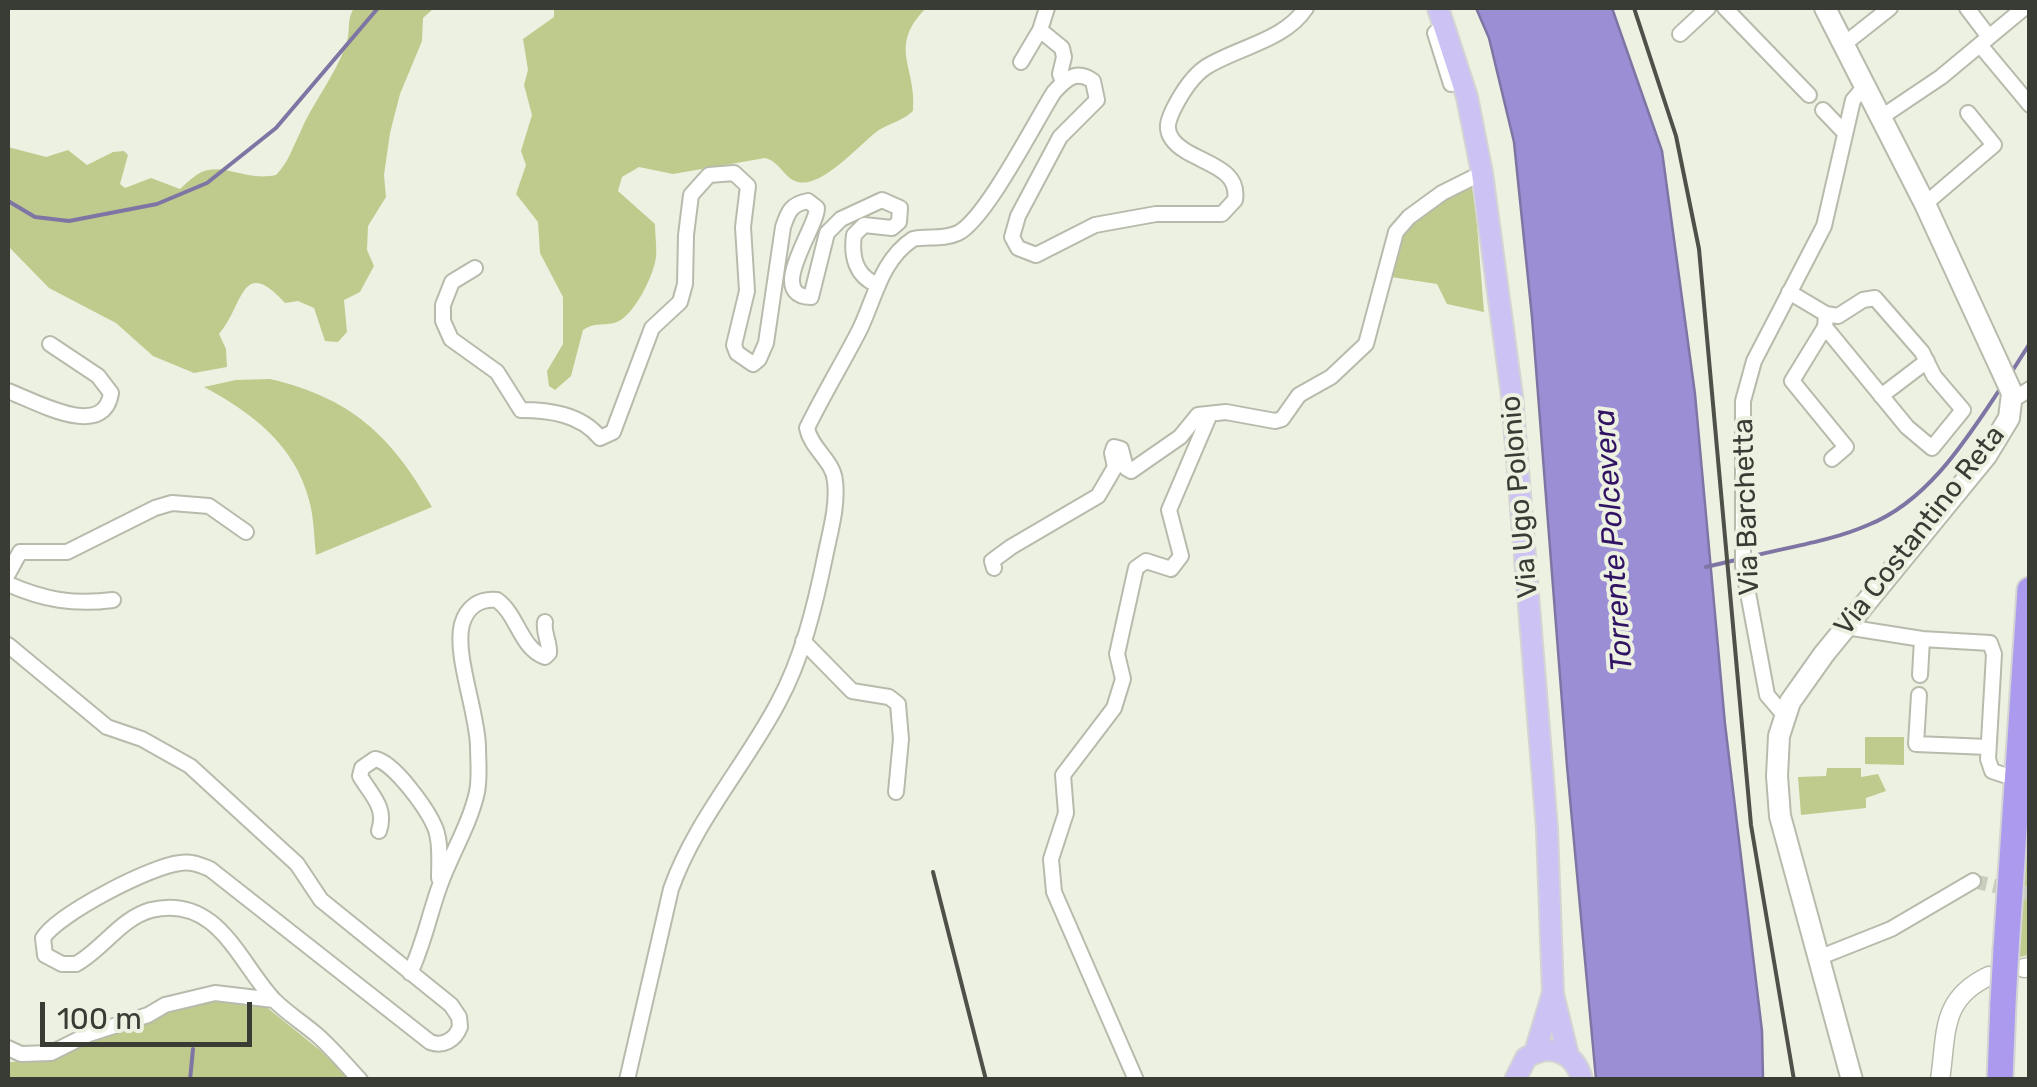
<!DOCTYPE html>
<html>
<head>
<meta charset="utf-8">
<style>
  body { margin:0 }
  #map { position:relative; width:2037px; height:1087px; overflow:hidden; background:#edf1e1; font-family:Rubik,sans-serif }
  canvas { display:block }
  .frame { position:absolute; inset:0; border:10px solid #393b35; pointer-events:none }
  .scale { position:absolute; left:40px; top:1002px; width:212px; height:45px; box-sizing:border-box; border:5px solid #393b35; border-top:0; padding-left:12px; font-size:30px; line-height:35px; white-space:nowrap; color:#393b35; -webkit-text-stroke:8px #edf1e1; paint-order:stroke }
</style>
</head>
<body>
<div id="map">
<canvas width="2037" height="1087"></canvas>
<div class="frame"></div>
<div class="scale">100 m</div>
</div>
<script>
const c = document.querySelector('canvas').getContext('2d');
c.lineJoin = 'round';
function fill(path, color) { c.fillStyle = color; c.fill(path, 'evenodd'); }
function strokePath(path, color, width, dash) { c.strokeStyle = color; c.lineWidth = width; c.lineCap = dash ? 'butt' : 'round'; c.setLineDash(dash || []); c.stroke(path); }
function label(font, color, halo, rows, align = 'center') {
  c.font = font + ' Rubik,sans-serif'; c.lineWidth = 8; c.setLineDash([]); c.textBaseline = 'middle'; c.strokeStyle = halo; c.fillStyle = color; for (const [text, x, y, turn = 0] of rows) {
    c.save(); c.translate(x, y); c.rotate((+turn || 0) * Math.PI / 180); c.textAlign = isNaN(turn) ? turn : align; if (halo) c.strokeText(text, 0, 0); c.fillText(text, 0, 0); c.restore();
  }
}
fill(new Path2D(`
  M354,8H434L423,18L422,41L400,94L390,133L384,175L386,197L368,226L367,250L374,266L360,292L344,300L347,332L338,342L325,341L314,308L298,301L285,303C241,255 244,305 219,334L226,349L227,367L194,373L153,356L116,323L49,288L8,246V147L46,157L68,150L87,165L113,152L124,151L128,155L120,184L125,188L151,178L180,189C188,182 197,172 208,170C229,166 248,181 276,175C289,161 291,151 299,135C312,103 334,78 346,45C351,31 346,20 354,8Z
  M554,8H926C887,48 917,66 913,111C904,120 891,123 879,130C860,143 820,192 795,181C783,176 779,161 765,158L673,174L639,167L622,177L618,191L655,224C655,235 657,247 656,257C654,275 633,319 614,323C601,326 595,322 583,330L571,376L555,390L549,386L547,371L563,344V297L540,253L538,222L516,194L526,165L521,151L532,115L524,85L528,70L523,39L554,17Z
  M1470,186L1474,188L1484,312L1447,304L1437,284L1391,277L1401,230L1419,213Z
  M270,379C351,398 391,435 432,507L316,555C314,537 314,517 309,500C295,445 251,412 204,387L236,380Z
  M1865,737H1904V765L1865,764Z
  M1827,768H1861V777L1878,774L1886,791L1866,798V808L1801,815L1798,777L1826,776Z
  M2029,781V955L2015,958Z
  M206,1001L264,1005L322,1052L349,1079L8,1080V1062L50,1060L172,1008Z`), '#becb8d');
const water = new Path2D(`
  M1476,8H1612L1662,151L1695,394L1725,724L1762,1031L1763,1079H1596L1567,766L1532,317L1514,142L1489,38Z`);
fill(water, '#9c8ed4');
strokePath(water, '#7e75a4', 2.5);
strokePath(new Path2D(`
  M8,201L35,217L69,221L157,204L207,183L276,128L378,8
  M2011,373L2030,343
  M1749,557C1788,547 1832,541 1868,525C1928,501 1966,440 2000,389
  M1706,567L1740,559
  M190,1080L193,1049`), '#7e75a4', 4);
strokePath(new Path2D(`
  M1973,881L2030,894`), '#c9cdbf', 14, [14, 7]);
const minor = new Path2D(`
  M1725,8L1809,95
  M1967,8L1989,37
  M1445,23L1435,33L1451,84
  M1040,30L1047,8
  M1680,34L1708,8
  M1843,45L1890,8
  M1980,45L2030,105
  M1021,62L1040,30L1062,48L1064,57L1060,74L1063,82
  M1823,110L1844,132
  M1880,118L1941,77L2024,8
  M1925,204L1994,145L1968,113
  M475,268L452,282L443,305V321L451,339L497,372L521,410C549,410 581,414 600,438L613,432L652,328L680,302L685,284L686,235L691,195L709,175L734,173L748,186L743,227L747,291L734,345L737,353L753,364L759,359L766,343L783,227C788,212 791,204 808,201L817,208C817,228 765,296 811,297L827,233L841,219L882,200L900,208L899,222L892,228L864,225L854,235C851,256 856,276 876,284
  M1789,292L1826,314L1825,327L1792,381L1846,447L1832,459
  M1825,327L1907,427L1932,448L1963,410L1934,376L1922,352L1875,298L1863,300L1838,316L1826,314
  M8,391C35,401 104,441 111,393L98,376L50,344
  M1881,396L1927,361
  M2014,399L2030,389
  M994,568L992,561L1011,547L1098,496L1115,467L1112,453L1114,447L1121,449L1126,468L1131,471L1180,437L1198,415L1226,412L1275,421L1282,419L1299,395L1331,377L1366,344L1396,232L1409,217L1442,193L1482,173
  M8,574L20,552H67L155,508L172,503L209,506L246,532
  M8,584C44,600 74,605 113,600
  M1846,627L1922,639L1990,643L1994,654L1988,759L1992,771L2004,775
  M803,641L852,691L889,697L898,704L901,739L896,792
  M8,645L107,727L142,739L190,766L297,864L321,900L451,1005L459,1017L460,1027C455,1040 443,1047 430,1042L210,869C200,865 191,861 180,863C151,866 58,914 43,938L45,955L62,964H76C102,950 121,918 151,910C218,894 239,963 274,1000C287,1013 303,1023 317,1035C332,1048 346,1065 360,1080
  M1920,675L1922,639
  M1919,695L1916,744L1988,747
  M1784,715L1767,695L1743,566V401L1754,361L1824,226L1853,100L1865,86
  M379,831C387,807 371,795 360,776L362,768L375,759C394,762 429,811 436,830C441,845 439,862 439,878
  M1818,958L1891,929L1973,881
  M410,973C424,944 429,915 440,885C451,854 470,824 477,792C480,777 478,760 478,746C477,711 454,654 462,624C467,607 480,598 497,600C518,615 520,648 545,657L549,653C550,642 543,633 545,622
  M8,1048L21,1054L51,1053L89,1034L148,1015L165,1005L215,993L274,1000
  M627,1080L671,889C695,821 744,767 778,703C802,659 815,606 825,557C830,532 838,506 835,481C833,460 811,449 807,428C823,395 842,364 859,331C875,299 880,261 913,239C928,236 943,240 958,233C986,219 1035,122 1054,92C1066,79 1076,69 1093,81L1097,100L1060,137L1018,216L1012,237L1018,248L1036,255L1095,225L1156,214H1222L1235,200C1241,163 1189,163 1172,139C1165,129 1168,121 1173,110C1181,94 1191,77 1206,67C1238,47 1284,41 1306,8
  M1136,1080L1054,892L1051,859L1066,813L1063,775L1114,708L1123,679L1117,654L1136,568L1146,561L1171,569L1181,556L1169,510L1210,414`);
const tertiary = new Path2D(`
  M2024,968L2030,967
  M1940,1080C1947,1033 1940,999 1989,976`);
const secondary = new Path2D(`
  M1825,8L1925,204L2012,393L2009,418L1986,456L1824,654L1790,702L1779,736L1777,776L1780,816L1852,1080`);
const primary = new Path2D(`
  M1438,8L1467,97L1482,173L1512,396L1547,829L1553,994L1568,1055
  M1535,1052L1552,996
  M1515,1080L1526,1058C1550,1042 1575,1052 1582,1080`);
const motorway = new Path2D(`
  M2006,950L2030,590
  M2000,1080L2003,1003`);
strokePath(minor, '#b7bbac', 18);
strokePath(tertiary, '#b7bbac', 21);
strokePath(secondary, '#b7bbac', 24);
strokePath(primary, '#d3d4d3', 24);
strokePath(motorway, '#d3d4d3', 29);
strokePath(minor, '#fff', 14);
strokePath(tertiary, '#fff', 18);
strokePath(secondary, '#fff', 20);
strokePath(primary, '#cdc2f4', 20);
strokePath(motorway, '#ab9aed', 25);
strokePath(new Path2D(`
  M1634,8L1676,136L1699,249L1751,825L1794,1080
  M933,872L986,1080`), '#4e5049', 4);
const motorwayBridge = new Path2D(`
  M2003,1003L2006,950`);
strokePath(motorwayBridge, '#d3d4d3', 29, []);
strokePath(motorwayBridge, '#ab9aed', 25);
label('28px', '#393b35', '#edf1e1', [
  ["Via Ugo Polonio",1520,497,-95],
  ["Via Barchetta",1747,507,-92],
  ["Via Costantino Reta",1920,531,-52]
]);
label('italic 30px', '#311364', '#edf1e1', [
  ["Torrente Polcevera",1614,540,-94]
]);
</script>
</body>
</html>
